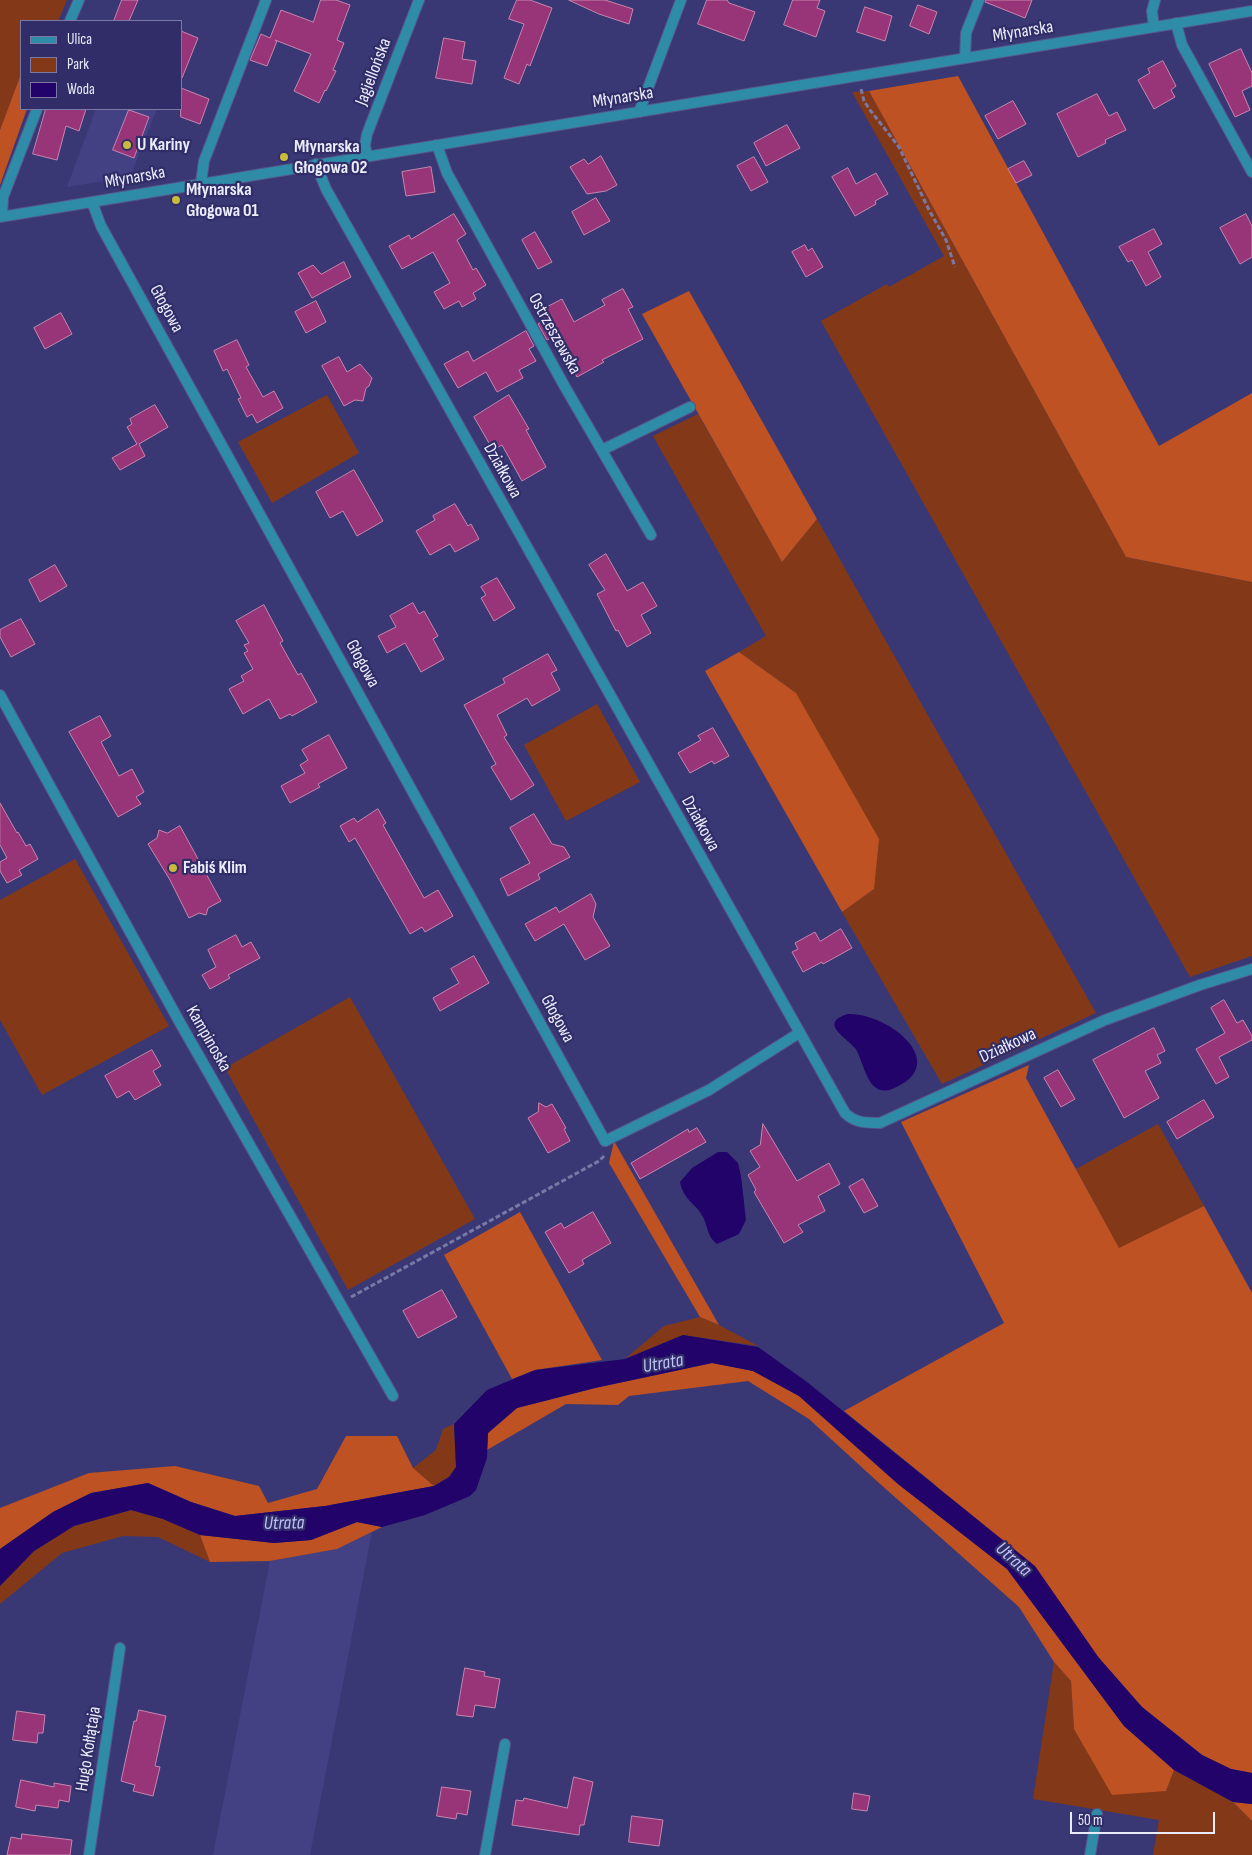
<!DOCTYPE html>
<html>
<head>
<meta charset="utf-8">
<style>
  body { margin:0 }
  #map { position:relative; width:1252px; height:1855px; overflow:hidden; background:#3a3874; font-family:"Sofia Sans Condensed",sans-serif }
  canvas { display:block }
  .legend { position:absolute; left:20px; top:20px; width:162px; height:90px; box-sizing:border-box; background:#302d68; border:1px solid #7b79a3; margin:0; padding:6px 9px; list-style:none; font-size:15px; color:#ebecfb }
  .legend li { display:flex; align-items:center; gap:10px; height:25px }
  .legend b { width:25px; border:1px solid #7b79a3 }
  .scale { position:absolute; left:1070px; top:1812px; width:145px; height:22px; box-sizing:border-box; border:2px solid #ebecfb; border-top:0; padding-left:6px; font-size:15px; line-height:18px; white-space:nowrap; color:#ebecfb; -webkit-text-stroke:4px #302d68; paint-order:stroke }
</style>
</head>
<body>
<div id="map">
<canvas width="1252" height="1855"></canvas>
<ul class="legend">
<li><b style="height:6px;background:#2e8ca8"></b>Ulica</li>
<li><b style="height:14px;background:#833918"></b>Park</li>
<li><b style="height:14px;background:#210369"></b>Woda</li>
</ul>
<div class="scale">50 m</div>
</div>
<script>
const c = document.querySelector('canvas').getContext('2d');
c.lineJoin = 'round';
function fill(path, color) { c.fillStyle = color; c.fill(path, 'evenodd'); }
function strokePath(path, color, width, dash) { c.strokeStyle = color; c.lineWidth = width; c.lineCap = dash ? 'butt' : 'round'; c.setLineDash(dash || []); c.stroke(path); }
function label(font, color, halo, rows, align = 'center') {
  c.font = font + ' "Sofia Sans Condensed",sans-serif'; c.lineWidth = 4.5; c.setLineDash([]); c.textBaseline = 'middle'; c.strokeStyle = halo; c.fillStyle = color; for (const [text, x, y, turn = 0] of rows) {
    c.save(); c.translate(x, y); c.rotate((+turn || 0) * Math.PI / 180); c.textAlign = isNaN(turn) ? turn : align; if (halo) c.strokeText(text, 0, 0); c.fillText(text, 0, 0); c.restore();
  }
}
fill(new Path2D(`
  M96,109H157L130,177L67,187Z
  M372,1531L310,1855H213L270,1561L337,1549Z`), '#434184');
fill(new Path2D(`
  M0,0H67L58,21H21V74L0,130Z
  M869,91L1126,557L1252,582V956L1190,977L821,321L887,284L889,287L944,256L852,92Z
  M327,395L359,453L272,503L238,442Z
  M698,414L782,562L817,519L1096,1013L942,1084L842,912L874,889L796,693L739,652L766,636L653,436Z
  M597,704L640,782L566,821L524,745Z
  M75,859L169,1026L42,1095L0,1020V900Z
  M350,997L475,1219L348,1290L225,1068Z
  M1158,1124L1204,1206L1119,1249L1076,1169Z
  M700,1317L719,1325L758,1346L683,1335L625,1359L664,1326Z
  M454,1424L456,1467L449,1477L434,1486L413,1468L436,1450L443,1429Z
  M131,1510L163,1519L200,1535L210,1562L158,1537L123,1536L62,1553L0,1604V1586L34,1551L74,1526Z
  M1054,1662L1071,1681L1074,1729L1166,1791L1174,1770L1233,1802L1252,1821V1855H1153L1159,1820L1033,1799Z`), '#833918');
fill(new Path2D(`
  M21,74V109H27L0,185V130Z
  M958,76L1159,446L1252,393V582L1126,557L869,91Z
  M689,291L817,519L782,562L642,314Z
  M739,652L796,693L879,839L874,889L842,912L705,671Z
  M1029,1065L1026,1078L1119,1248L1204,1206L1252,1293V1773L1231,1769L1202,1755L1142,1707L1099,1658L934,1484L844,1411L1004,1323L901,1122Z
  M614,1141L719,1325L700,1317L609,1163Z
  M520,1212L602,1360L535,1370L512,1379L444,1255Z
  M712,1363L753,1371L799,1396L898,1484L1007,1569L1124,1726L1174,1770L1166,1791L1112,1795L1074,1729L1071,1681L1054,1662L1019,1607L879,1483L809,1419L748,1381L629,1396L618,1405L566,1404L487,1450L488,1433L517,1408L595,1388Z
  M346,1436H397L413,1468L434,1486L325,1506L235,1516L191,1502L148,1483L91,1493L53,1512L0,1549V1508L89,1473L175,1466L259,1486L268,1503L317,1489Z
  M357,1522L382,1527L337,1549L270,1561L210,1562L200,1535L274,1543L311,1540Z
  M1233,1802L1252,1804V1821Z`), '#be5222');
fill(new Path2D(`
  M848,1014C890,1013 953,1065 892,1089C867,1099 864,1060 855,1048C846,1037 818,1023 848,1014Z
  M718,1152H727L738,1163L741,1176L746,1220L739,1234L717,1244C708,1238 708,1228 704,1219C697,1203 684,1202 680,1182L692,1168Z
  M683,1335L758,1347L807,1382L1035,1566L1099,1658L1142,1707L1202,1755L1231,1769L1252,1773V1804L1233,1802L1174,1770L1124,1726L1007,1569L898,1484L799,1396L753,1371L712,1363L595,1388L517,1408L488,1433L487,1458L476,1490L470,1496L425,1515L382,1527L357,1522L311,1540L274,1543L200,1535L163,1519L131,1510L74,1526L34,1551L0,1586V1549L53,1512L91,1493L148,1483L191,1502L235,1516L325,1506L434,1486L449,1477L456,1467L454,1424L487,1390L535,1370L625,1359Z`), '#210369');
const building = new Path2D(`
  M122,0H138L129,21H114Z
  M321,0H336L350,5L337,40L344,43L333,70L336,71L326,91L325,90L319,103L294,91L311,54L275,40L277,41L267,66L250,60L261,34L270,38L281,10L313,22Z
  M517,0H530L552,8L530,66L527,64L519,84L504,78L524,24L509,19Z
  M569,0H605L633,9L629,24L599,14Z
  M707,0H727L729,3L755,12L744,41L698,24Z
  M793,0H820L817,8L825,11L816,37L784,25Z
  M986,0H1032L1025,18L985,2Z
  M918,5L937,12L929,34L910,26Z
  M865,7L892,16L885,41L857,32Z
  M181,31L198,38L182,78H181Z
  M444,38L465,42L462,59L476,61L472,84L436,78Z
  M1241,49L1252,73V86L1242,91L1250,110L1235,117L1209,64Z
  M1163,61L1176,86L1171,90L1175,97L1154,109L1138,80L1150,73L1148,69Z
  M181,88L209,99L200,124L181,117Z
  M1097,94L1109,116L1117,112L1126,130L1105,140L1106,143L1078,157L1057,114Z
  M1013,101L1026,124L998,139L985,116Z
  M46,109H86L79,131L66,126L57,160L33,154Z
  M129,110L149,117L134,158L113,150Z
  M787,125L800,148L766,166L754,143Z
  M601,156L617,185L606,191L587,194L570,167L584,159L588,164Z
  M754,157L768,182L751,191L737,166Z
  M1024,161L1032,175L1016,183L1008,169Z
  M431,167L435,192L406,196L402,172Z
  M848,168L856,184L876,173L888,194L875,201L876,204L855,216L832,177Z
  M596,198L610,221L584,235L572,212Z
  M454,214L466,234L457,240L473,270L476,268L486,285L473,293L476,299L462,307L459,301L444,309L434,292L450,283L433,252L402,269L389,246L409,235L411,239Z
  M1246,214L1252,226V257L1240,264L1220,228Z
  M1154,229L1162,244L1148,252L1161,277L1146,286L1132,260L1128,262L1119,247Z
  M535,232L552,262L538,269L522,240Z
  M805,245L808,251L812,248L823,267L806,277L792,252Z
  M344,262L351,277L312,298L298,273L313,265L321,274Z
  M623,289L633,307L628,309L643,339L602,360L604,362L577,377L569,361L573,359L559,333L547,340L538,324L543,321L537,312L562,299L574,322L605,305L602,300Z
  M316,301L326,322L306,333L295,312Z
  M61,313L72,334L45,349L34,328Z
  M526,331L534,346L529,349L536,361L519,370L523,378L497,392L486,372L458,388L444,364L468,351L473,361Z
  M237,340L249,365L246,367L263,397L274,391L283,408L257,423L252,414L247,417L238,399L241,398L227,369L223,371L214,351Z
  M339,357L347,372L360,364L372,378L369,386L366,388L363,401L355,400L344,406L322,366Z
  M509,395L529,429L526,430L546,467L522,481L502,445L493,450L474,417Z
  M155,405L168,427L139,444L145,456L120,470L112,458L137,444L127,427L132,424L130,419Z
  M354,470L383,521L357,536L343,511L330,518L316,492Z
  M455,504L468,526L471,524L479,539L455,552L450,544L430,555L416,531L435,520L433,516Z
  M606,554L627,591L643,582L657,606L641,615L651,633L627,647L618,630L616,631L597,594L605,590L589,565Z
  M55,565L67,586L40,602L29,580Z
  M497,578L515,608L494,621L481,598L486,595L481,587Z
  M413,603L419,614L424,611L438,636L433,639L444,659L421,672L405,643L387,653L378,636L396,627L390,616Z
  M264,605L283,641L280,643L298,675L301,673L317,702L292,716L290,714L280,719L269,699L243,714L229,689L244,681L241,676L253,669L244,653L248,651L244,645L249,643L236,621Z
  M21,619L35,644L11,657L0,637V630Z
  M548,654L557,670L551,673L560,690L532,706L527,698L497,715L507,735L504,737L534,785L511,800L491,767L496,764L464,705L505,683L503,679Z
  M100,716L111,736L101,742L119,776L132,769L144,792L136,797L141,804L118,817L69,732Z
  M713,728L729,756L714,764L712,761L690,773L678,753L701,740L698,736Z
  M329,735L347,768L318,784L320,787L290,803L281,786L305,773L300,765L308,760L302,750Z
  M0,803L17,833L18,832L26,846L30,844L38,859L19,870L22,875L7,883L0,871V862L7,858L0,845Z
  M378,809L386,823L383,825L424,898L438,890L453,916L425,932L422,927L410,934L355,838L349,842L340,826L354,818L357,822Z
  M534,814L552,844L564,847L570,857L538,874L540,879L508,896L500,879L530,863L510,828Z
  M180,826L221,901L208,908L206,915L199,913L189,918L170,880L148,844L157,838L159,830L167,833Z
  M591,894L596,904L593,917L610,946L585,960L564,924L535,941L525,924L556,907L559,912Z
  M841,929L852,948L823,964L822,962L803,972L792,952L798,949L795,943L815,932L820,941Z
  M236,935L242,947L251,942L260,958L228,975L230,978L210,989L202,975L216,967L208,950Z
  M474,956L489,983L440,1011L433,998L459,983L451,969Z
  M1224,1000L1237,1023L1243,1020L1252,1036V1040L1219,1057L1229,1077L1216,1084L1196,1049L1225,1033L1211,1008Z
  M1154,1028L1165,1051L1157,1055L1161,1063L1145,1071L1159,1098L1124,1118L1093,1060Z
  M152,1050L161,1066L153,1071L161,1085L135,1100L129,1091L117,1098L105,1076Z
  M1058,1070L1075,1099L1061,1107L1044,1078Z
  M1204,1100L1214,1117L1177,1139L1167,1122Z
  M539,1103L546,1107L552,1104L566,1128L564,1129L570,1141L548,1153L528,1118L538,1112Z
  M763,1124L797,1181L829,1163L840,1184L818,1196L825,1211L798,1225L803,1232L784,1243L754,1192L756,1190L748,1175L760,1167L750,1151L760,1145Z
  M697,1128L706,1142L640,1179L631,1163L688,1129L689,1132Z
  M863,1179L878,1206L864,1213L849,1187Z
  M593,1212L611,1243L582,1260L584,1264L569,1273L545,1232L561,1223L564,1228Z
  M442,1290L457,1317L418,1338L403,1311Z
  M465,1668L485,1672L484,1676L500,1679L495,1708L475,1705L473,1717L457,1715Z
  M139,1710L166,1716L155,1766L160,1767L153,1796L133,1791L135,1785L121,1781L134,1721H136Z
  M17,1711L45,1715L43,1733H38L37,1743L13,1740Z
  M574,1777L593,1782L584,1825H580L579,1835L512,1825L516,1800L523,1801L524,1798L567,1808Z
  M21,1780L54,1787V1783L71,1786L69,1802L59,1800L58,1808L36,1805L35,1811L16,1807Z
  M442,1787L471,1791L467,1815L457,1813L456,1819L437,1816Z
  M854,1793L870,1796L867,1811L852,1809Z
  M632,1816L663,1820L659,1846L629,1842Z
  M22,1834L72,1840L70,1855H7L11,1837L21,1839Z`);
fill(building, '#973578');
strokePath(building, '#c985af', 1);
const service = new Path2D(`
  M1154,27L1152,11L1155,0
  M965,58L966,33L979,0
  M605,1141L709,1090L799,1033`);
const minor = new Path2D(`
  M70,21L79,0
  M1176,23L1182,45L1252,172
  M639,112L681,0
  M437,145L447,173L565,387L651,535
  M367,156L365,145L367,134L419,0
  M316,164L326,189L845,1113C855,1123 866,1123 880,1123L1105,1020L1200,985L1252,969
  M201,183L204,161L266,0
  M92,202L101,226L605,1141
  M2,216L3,197L37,109
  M602,450L690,407
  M0,695L179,1021L393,1396
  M89,1855L120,1648
  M485,1855L505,1744
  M1090,1855L1097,1814`);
const tertiary = new Path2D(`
  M0,217L1252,11`);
strokePath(service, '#56558a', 12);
strokePath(minor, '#56558a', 12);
strokePath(tertiary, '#56558a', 12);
strokePath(new Path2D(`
  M861,89L864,101L870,110L899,147L929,210L946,240L955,267
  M351,1297L599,1161L605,1155`), '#7a79a5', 3, [5, 2.5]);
strokePath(service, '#2e8ca8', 10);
strokePath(minor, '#2e8ca8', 10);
strokePath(tertiary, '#2e8ca8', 10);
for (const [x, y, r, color] of [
  [127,145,5,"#caba3a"],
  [284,157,5,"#caba3a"],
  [176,200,5,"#caba3a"],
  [173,868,5,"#caba3a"]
]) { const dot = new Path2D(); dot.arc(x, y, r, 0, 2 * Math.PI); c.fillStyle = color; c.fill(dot); strokePath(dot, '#302d68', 2); }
label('18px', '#ebecfb', '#302d68', [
  ["Młynarska",1023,32,-9],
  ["Jagiellońska",374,72,-69],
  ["Młynarska",623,98,-9],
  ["Młynarska",135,178,-10],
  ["Głogowa",166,309,61],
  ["Ostrzeszewska",554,334,61],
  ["Działkowa",502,471,61],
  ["Głogowa",362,664,61],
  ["Działkowa",700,824,61],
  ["Głogowa",557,1019,61],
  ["Kampinoska",208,1039,60],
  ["Działkowa",1008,1046,-25],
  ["Hugo Kołłątaja",89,1749,-81]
]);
label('bold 18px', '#ebecfb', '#302d68', [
  ["U Kariny",137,145],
  ["Młynarska",294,147],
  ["Głogowa 02",294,168],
  ["Młynarska",186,190],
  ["Głogowa 01",186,211],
  ["Fabiś Klim",183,868]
], 'left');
label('italic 19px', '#c0c3f7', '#302d68', [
  ["Utrata",663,1364,-10],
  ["Utrata",284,1524,-1],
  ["Utrata",1013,1560,42]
]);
</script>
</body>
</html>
